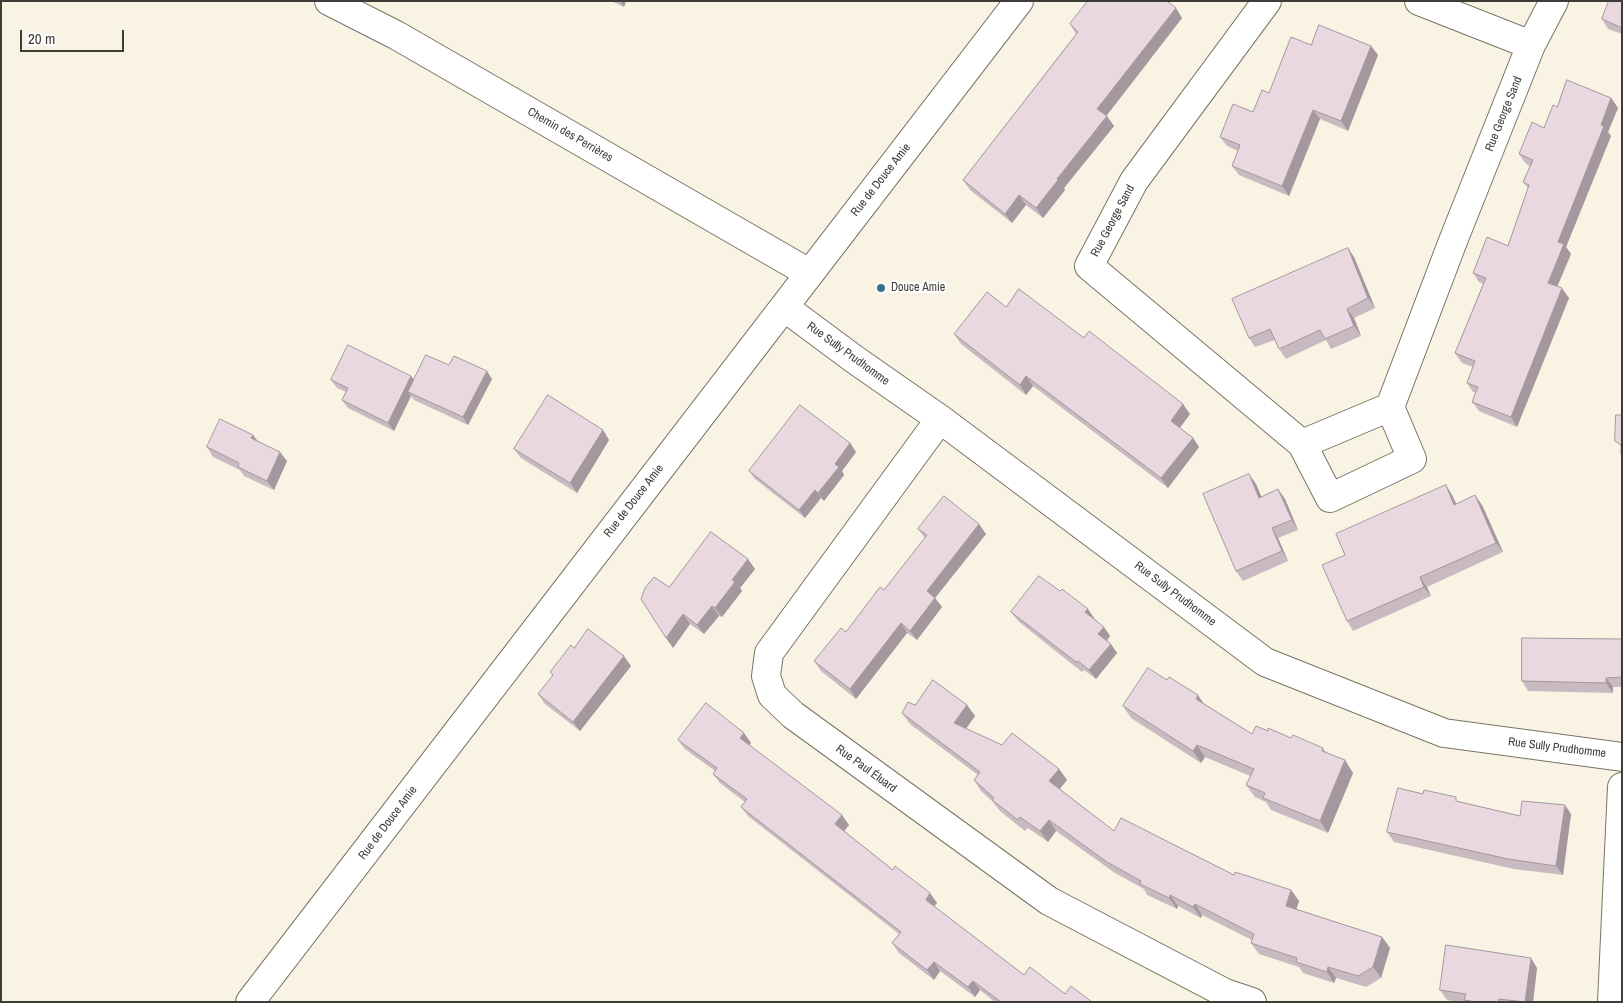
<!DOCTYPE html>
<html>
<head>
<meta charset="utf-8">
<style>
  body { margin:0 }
  #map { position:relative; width:1623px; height:1003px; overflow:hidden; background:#f9f3e3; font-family:"Archivo Narrow",sans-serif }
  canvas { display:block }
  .frame { position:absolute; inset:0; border:2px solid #3e3c36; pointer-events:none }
  .scale { position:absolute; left:20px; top:30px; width:104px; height:22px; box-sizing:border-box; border:2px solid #3e3c36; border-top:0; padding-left:6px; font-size:15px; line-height:18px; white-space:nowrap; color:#3e3c36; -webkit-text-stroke:4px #fff; paint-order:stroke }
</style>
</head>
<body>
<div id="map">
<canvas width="1623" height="1003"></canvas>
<div class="frame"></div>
<div class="scale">20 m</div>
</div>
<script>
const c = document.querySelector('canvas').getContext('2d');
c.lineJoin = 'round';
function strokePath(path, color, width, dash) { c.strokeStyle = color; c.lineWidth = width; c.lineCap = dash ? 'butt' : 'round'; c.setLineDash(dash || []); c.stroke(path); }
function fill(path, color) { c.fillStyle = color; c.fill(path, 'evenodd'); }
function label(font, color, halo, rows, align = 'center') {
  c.font = font + ' "Archivo Narrow",sans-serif'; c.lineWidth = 4.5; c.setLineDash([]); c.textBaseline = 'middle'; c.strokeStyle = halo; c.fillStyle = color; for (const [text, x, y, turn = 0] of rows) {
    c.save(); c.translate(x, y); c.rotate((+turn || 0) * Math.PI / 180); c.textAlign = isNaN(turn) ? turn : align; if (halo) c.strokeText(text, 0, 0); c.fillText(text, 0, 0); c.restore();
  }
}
const minor = new Path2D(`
  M329,1L396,35L809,273
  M1267,1L1134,181L1089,266L1302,444L1390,407L1453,241L1531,45L1419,1
  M1531,45L1554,1
  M784,307L854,359L940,419L1265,662L1444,733L1622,757
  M940,419L769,653L766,676L772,695L793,715L1049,901L1225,993L1252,1002
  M1302,444L1330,498L1412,459L1390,407
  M250,1002L1019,1
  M1612,1002L1622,787`);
strokePath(minor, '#797465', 30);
strokePath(minor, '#fff', 28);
fill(new Path2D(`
  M611,1H626L624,7Z
  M1622,1V34L1608,29L1602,19Z
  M1168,2L1182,18L1106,116L1114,126L1064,188L1065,190L1043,218L1026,205L1012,223L970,190L963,180L1076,34L1070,24Z
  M1311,45L1371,46L1378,55L1348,131L1320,119L1289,196L1239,175L1232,166L1238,151L1227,146L1220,137L1253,112L1269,93Z
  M1611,98L1618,108L1608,132L1611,136L1566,247L1571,254L1557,286L1569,298L1517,427L1479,411L1472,402L1476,393L1473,392L1467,383L1473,367L1462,363L1455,353L1483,284L1479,282L1473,273L1508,246L1528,188L1523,182L1530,166L1526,164L1519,154L1544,128L1557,107Z
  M1354,257L1375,308L1354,318L1361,336L1331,349L1326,340L1286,359L1279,349L1275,340L1255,347L1249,338Z
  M1006,307L1084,338L1190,414L1180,428L1193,438L1199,447L1168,488L1033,386L1026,395L961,344L954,334Z
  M449,365L492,379L468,425L414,400L411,396L394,431L348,408L342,400L346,392L337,388L331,380L411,376L414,380Z
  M603,430L609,440L577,493L521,458L514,449Z
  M253,435L258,442L287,461L274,490L244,476L240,470L213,457L207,447Z
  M850,443L856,452L842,471L844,475L824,501L821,498L805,518L755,479L749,471Z
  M1256,484L1261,497L1285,499L1298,530L1278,538L1288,561L1243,581L1236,571Z
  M1452,495L1456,504L1482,505L1503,552L1427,587L1431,596L1353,631L1347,621L1345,555Z
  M918,529L986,534L935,598L942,607L917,640L907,633L856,699L821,671L814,661L846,632L884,590L925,538Z
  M755,569L740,588L742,591L722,617L719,616L704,634L690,624L673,648L669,587Z
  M1011,612L1094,618L1110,636L1107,640L1117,653L1096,679L1084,670L1082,672L1018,621Z
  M1622,639V687H1613V693L1528,691L1522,681Z
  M574,648L631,666L580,731L545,704L538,694L553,676L550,672Z
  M1203,703L1252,734L1268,731L1323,748L1326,752L1353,773L1328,833L1271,810L1266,802L1255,797L1246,785L1250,776L1205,757L1201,763L1131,718L1123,706Z
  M915,705H967L975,716L966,729L1002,745L1059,769L1067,780L1060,789L1114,831L1234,875L1291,890L1299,901L1296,909L1382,937L1390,948L1381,978L1366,987L1336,978L1334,983L1303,973L1299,967L1259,954L1251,943L1252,940L1202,915L1201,918L1178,906L1177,909L1147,895L1144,889L1115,873L1056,831L1048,842L1028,828L1025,831L1000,811L993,802L981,791L974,780L978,775L910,724L902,713Z
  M744,733L751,743L749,745L849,825L844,831L893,870L937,903L934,906L1024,975L1065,994L1092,1002H995L980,990L975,997L940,971L934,980L899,953L892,943L899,934L748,816L741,807L745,802L720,783L713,774L715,771L685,749L678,740Z
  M1460,802L1520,816L1571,814L1563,875L1514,869L1394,842L1387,832Z
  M1537,968L1533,1002H1458L1447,1000L1440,990Z`), '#c9bac2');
fill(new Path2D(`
  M620,1H626L624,7Z
  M1176,8L1182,18L1104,119L1097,109Z
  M1371,46L1378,55L1348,131L1341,121Z
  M1611,98L1618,108L1608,132L1611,136L1566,247L1571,254L1555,292L1548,283L1558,242L1601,125Z
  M1313,110L1320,119L1289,196L1282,186Z
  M1107,116L1114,126L1064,188L1065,190L1043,218L1036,208L1057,179Z
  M1019,195L1026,205L1012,223L1005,214Z
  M1348,248L1354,257L1375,308L1368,298Z
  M1562,288L1569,298L1517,427L1511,417Z
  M1347,309L1354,318L1361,336L1354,326Z
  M487,371L492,379L468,425L463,417Z
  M411,376L417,384L408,392L411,396L394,431L388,423Z
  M1026,376L1033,386L1026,395L1020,385Z
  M1183,404L1190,414L1178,430L1171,421Z
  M603,430L609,440L577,493L570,483Z
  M253,435L260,444L251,438Z
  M1193,438L1199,447L1168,488L1161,478Z
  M850,443L856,452L842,471L844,475L824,501L818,493L835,464Z
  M280,452L287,461L274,490L267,481Z
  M1249,474L1256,484L1266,507L1259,498Z
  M1446,485L1452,495L1461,514L1454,505Z
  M1278,489L1285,499L1298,530L1292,520Z
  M815,490L821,498L805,518L799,510Z
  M1475,495L1482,505L1503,552L1496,543Z
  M979,524L986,534L935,598L942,607L917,640L910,631L927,591Z
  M1272,528L1278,538L1288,561L1282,551Z
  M748,559L755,569L740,588L742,591L722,617L715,608L732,580Z
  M1420,577L1427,587L1431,596L1424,587Z
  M712,606L719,616L704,634L697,625Z
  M1088,609L1094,618L1092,621L1085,612Z
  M683,614L690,624L673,648L666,638Z
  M901,623L907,633L856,699L850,689Z
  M1104,627L1110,636L1105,643L1098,634Z
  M1111,644L1117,653L1096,679L1089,670Z
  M624,656L631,666L580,731L573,722Z
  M1606,678L1613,687V693L1606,683Z
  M1198,695L1206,707L1196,699Z
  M967,705L975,716L962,734L954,723Z
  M744,733L751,743L747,748L740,738Z
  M1197,745L1205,757L1201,763L1193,751Z
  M1345,760L1353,773L1328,833L1320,821Z
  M1059,769L1067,780L1057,792L1049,781Z
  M1565,805L1571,814L1563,875L1556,866Z
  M842,815L849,825L842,834L835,824Z
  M1049,820L1056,831L1048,842L1040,831Z
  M1291,890L1299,901L1294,917L1286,906Z
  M930,893L937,903L932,909L926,900Z
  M1170,895L1178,906L1177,909L1169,898Z
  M1195,904L1202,915L1201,918L1193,907Z
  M1382,937L1390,948L1381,978L1373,967Z
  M1531,958L1537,968L1533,1002H1525Z
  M934,962L940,971L934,980L927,970Z
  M1328,967L1336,978L1334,983L1327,972Z
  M973,981L980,990L975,997L968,987Z`), '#a4979e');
const building = new Path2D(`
  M1088,1H1167L1176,8L1097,109L1107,116L1057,179L1058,180L1036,208L1019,195L1005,214L963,180L1078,32L1070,24Z
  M1609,1H1622V28L1602,19Z
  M1319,25L1371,46L1341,121L1313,110L1282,186L1232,166L1240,145L1220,137L1233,104L1253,112L1262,90L1269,93L1291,37L1311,45Z
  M1567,80L1611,98L1601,125L1604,126L1558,242L1564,244L1548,283L1562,288L1511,417L1472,402L1478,387L1467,383L1475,361L1455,353L1486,278L1473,273L1487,237L1508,246L1529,185L1523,182L1533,160L1519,154L1532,122L1544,128L1553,105L1557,107Z
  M1348,248L1368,298L1347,309L1354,326L1325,339L1320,330L1279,349L1270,329L1249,338L1232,299Z
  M1019,289L1084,338L1089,331L1183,404L1171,421L1193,438L1161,478L1026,376L1020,385L954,334L987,292L1006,307Z
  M348,345L411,376L388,423L342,400L348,388L331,380Z
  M426,355L449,365L454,356L487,371L463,417L408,392Z
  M548,395L603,430L570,483L514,449Z
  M800,405L850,443L835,464L839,467L818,493L815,490L799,510L749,471Z
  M1616,415H1622V454H1621V445L1615,441Z
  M220,419L253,435L251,438L280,452L267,481L238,467L239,463L207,447Z
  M1249,474L1259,498L1278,489L1292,520L1272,528L1282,551L1236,571L1203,494Z
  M1446,485L1454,505L1475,495L1496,543L1420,577L1424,587L1347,621L1322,565L1345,555L1336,534Z
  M944,496L979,524L927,591L935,598L910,631L901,623L850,689L814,661L841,628L846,632L880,587L884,590L927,535L918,529Z
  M711,532L748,559L732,580L735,582L715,608L712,606L697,625L683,614L666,638L641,599L645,588L654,577L669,587Z
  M1039,576L1060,591L1062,589L1088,609L1085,612L1104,627L1098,634L1111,644L1089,670L1078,661L1076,662L1011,612Z
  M588,629L624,656L573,722L538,694L553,675L550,672L571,645L574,648Z
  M1522,638L1622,639V677L1606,678V683L1522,681Z
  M1148,668L1167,680L1169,677L1198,695L1196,699L1252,734L1256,726L1268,731V728L1291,738L1293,735L1323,748L1322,751L1345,760L1320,821L1263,798L1265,793L1246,785L1254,769L1197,745L1193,751L1123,706Z
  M933,680L967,705L954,723L1002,745L1012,733L1059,769L1049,781L1114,831L1121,818L1234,875L1235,872L1291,890L1286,906L1382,937L1373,967L1358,976L1328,967L1327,972L1296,962L1297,958L1251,943L1254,934L1195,904L1193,907L1170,895L1169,898L1140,884L1141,881L1107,862L1049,820L1040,831L1020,817L1018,820L992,800L994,798L974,780L980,772L902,713L908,702L915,705Z
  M706,703L744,733L740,738L842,815L835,824L893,870L895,866L930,893L926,900L1024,975L1030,967L1065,994L1071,986L1092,1002H1001L973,981L968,987L934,962L927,970L892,943L901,932L741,807L747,799L713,774L717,768L678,740Z
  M1398,788L1423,794L1424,790L1456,797V801L1520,816L1522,801L1565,805L1556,866L1508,859L1387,832Z
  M1446,945L1531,958L1525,1002L1499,999L1498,1002H1477L1464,1000L1466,994L1440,990Z`);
fill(building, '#ead8e1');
strokePath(building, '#a4979e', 1);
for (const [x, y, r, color] of [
  [881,288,5,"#347287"]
]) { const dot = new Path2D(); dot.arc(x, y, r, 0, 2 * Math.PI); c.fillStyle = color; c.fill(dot); strokePath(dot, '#fff', 2); }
label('12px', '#3e3c36', '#fff', [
  ["Rue George Sand",1504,114,-68],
  ["Chemin des Perrières",570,135,30],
  ["Rue de Douce Amie",881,180,-52],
  ["Rue George Sand",1113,221,-62],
  ["Rue Sully Prudhomme",848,354,36],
  ["Rue de Douce Amie",634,501,-52],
  ["Rue Sully Prudhomme",1175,594,37],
  ["Rue Sully Prudhomme",1557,748,7],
  ["Rue Paul Éluard",866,769,36],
  ["Rue de Douce Amie",388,823,-53]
]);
label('12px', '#3e3c36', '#fff', [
  ["Douce Amie",891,288]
], 'left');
</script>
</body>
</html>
